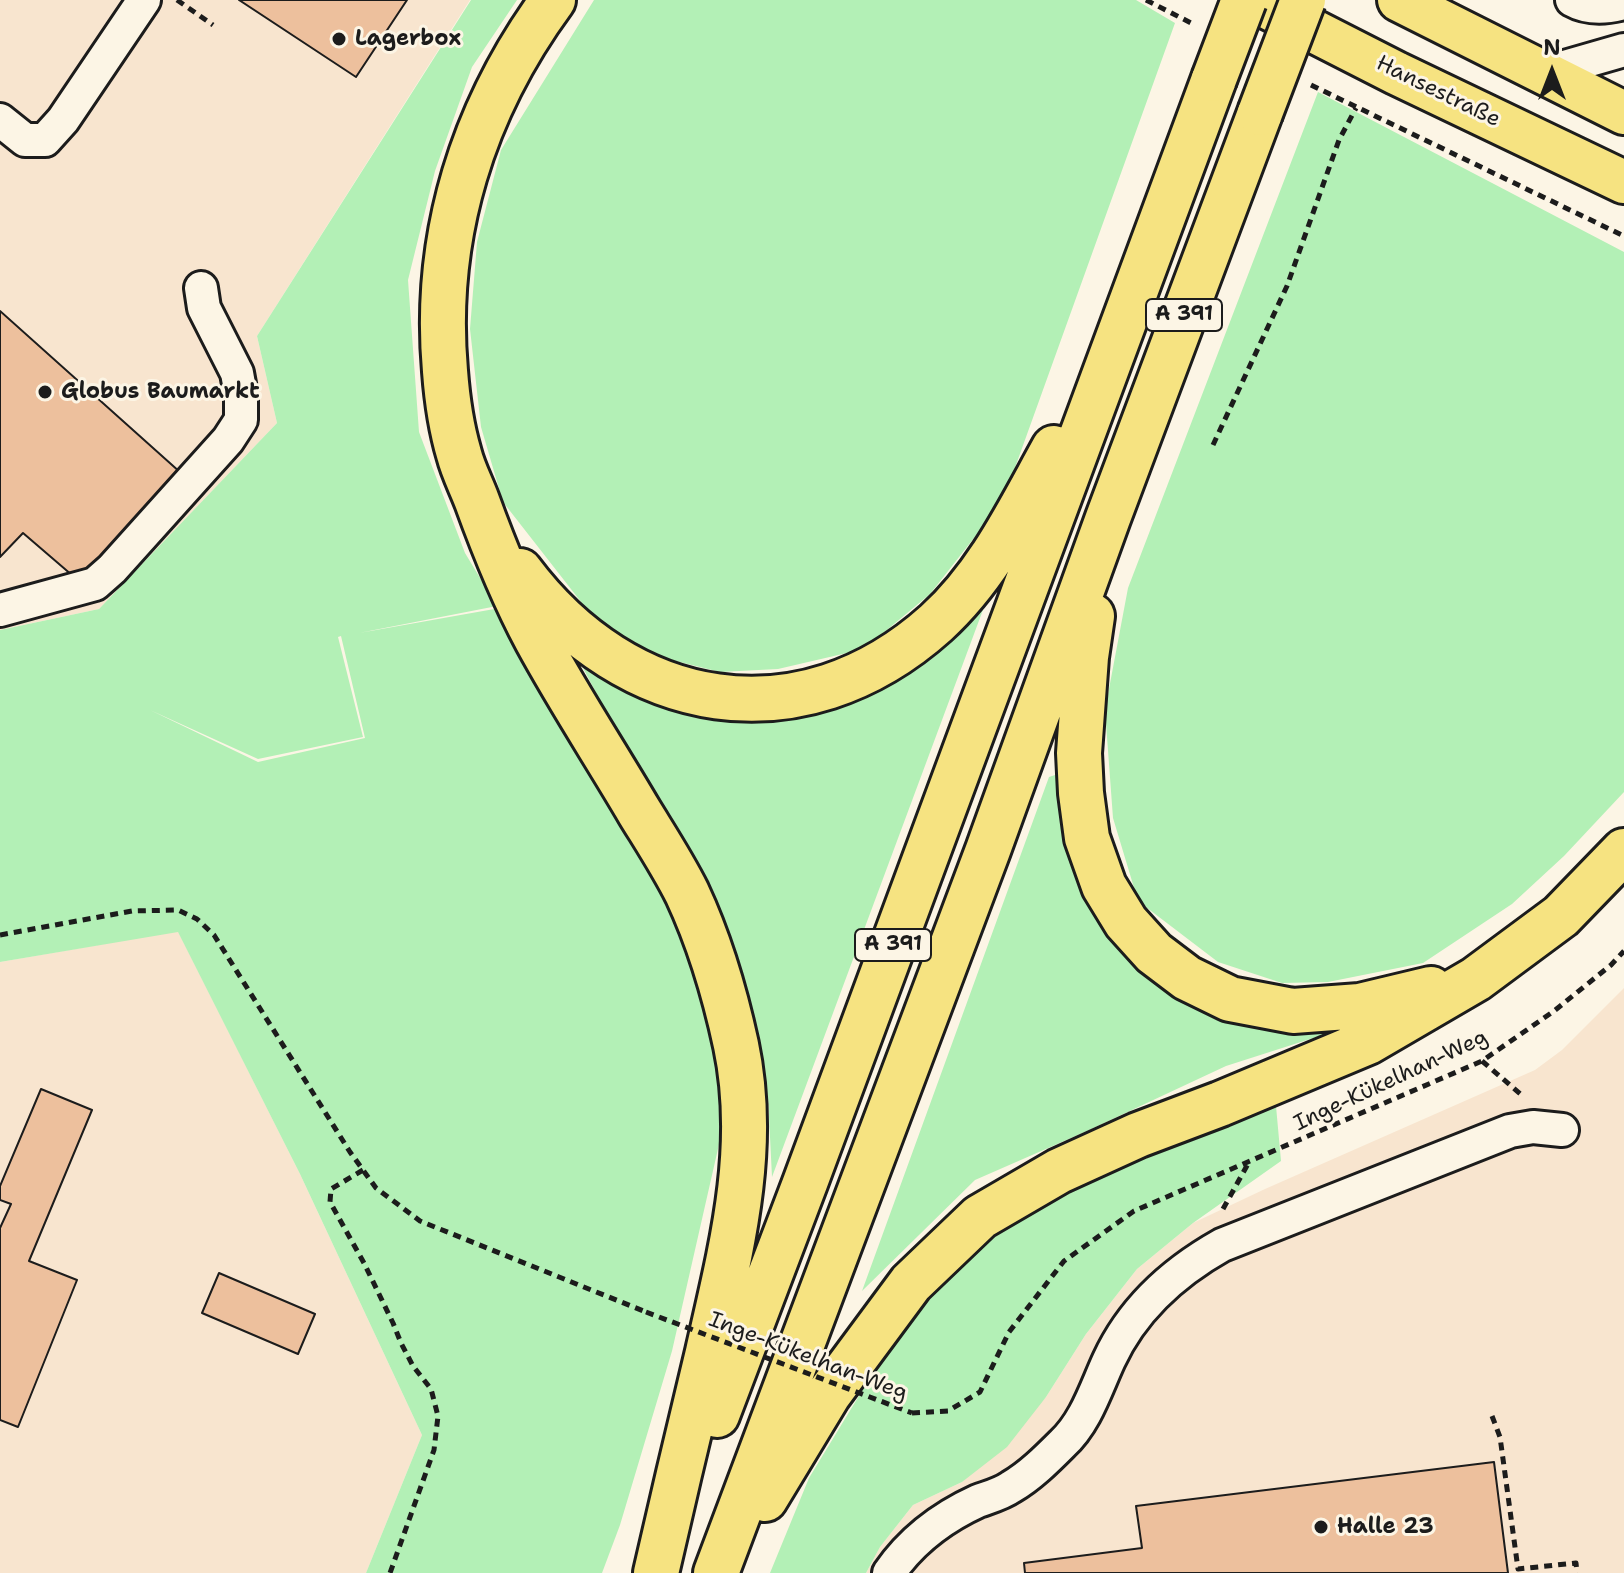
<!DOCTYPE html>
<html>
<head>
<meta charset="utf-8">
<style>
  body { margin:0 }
  #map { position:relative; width:1624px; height:1573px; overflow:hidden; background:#fcf5e5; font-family:"Shantell Sans",sans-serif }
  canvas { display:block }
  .north { position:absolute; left:1512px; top:32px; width:80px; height:80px; -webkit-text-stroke:6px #fcf5e5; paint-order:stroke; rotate:0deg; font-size:22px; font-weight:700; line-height:32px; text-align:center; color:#1c1c1c }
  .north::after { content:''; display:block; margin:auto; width:28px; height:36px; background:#1c1c1c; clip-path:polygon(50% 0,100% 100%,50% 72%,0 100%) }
</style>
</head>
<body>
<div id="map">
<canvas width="1624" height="1573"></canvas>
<div class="north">N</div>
</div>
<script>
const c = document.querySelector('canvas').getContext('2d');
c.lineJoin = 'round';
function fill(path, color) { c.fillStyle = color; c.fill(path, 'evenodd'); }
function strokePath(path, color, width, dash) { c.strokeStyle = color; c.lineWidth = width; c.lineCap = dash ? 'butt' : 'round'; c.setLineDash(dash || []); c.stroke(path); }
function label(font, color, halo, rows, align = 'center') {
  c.font = font + ' "Shantell Sans",sans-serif'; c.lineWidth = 6; c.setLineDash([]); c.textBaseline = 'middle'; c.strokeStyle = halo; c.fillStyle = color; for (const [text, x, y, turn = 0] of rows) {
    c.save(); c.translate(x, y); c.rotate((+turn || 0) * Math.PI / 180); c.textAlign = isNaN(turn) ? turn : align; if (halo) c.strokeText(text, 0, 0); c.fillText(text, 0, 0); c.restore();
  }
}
fill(new Path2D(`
  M0,0H470L257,336L277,423L99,609L0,630Z
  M178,931L300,1174L422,1435L366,1573H0V962Z
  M1624,988V1573H866L880,1547L913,1505L962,1482L1046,1397L1086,1334L1137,1269L1193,1223L1265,1189L1535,1070L1562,1050Z`), '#f8e5cf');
fill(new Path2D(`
  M471,0H517L472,67L435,171L408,280L419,432L465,553L497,606L359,633L500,608L680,913L730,1096L672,1351L620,1525L602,1573H366L422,1435L300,1174L178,932L0,962V630L99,609L277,423L257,336ZM341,636L365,738L258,762L150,710L258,759L363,737L338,637Z
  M594,0H1136L1175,23L1003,501L930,594L864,649L778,669L720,672L639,652L585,607L503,502L481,427L470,329L477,242L501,150Z
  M1318,92L1624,252V792L1564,856L1512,904L1423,963L1328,982L1282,983L1218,962L1138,901L1113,818L1105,710L1128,588Z
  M990,591L772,1177L768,1097L707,903L573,649L758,712Z
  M1058,774L1066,845L1105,930L1163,985L1357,1024L1226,1066L1087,1131L975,1180L862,1291L1049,777Z
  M1276,1106L1281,1161L1193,1223L1137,1269L1086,1334L1046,1397L1007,1447L962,1482L913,1505L880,1547L866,1573H770L809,1478L910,1312L1008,1221L1181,1135Z`), '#b3f0b6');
const building = new Path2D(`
  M239,0H407L356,77Z
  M0,311L181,473L80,582L23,533L0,557Z
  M41,1089L92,1110L29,1261L77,1280L18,1427L0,1420V1228L11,1204L0,1200V1186Z
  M219,1273L315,1314L298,1354L202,1313Z
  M1494,1462L1508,1573H1025L1024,1563L1142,1548L1136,1506Z`);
fill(building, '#edc09d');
strokePath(building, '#1c1c1c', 2);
const minor = new Path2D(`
  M1572,0C1588,9 1606,8 1624,3
  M1544,73L1624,50
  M0,120L25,140H45L63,120L144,0
  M0,610L95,584L112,569L228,440L241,420V395L237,373L204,308L201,288
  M889,1573C911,1541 943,1517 978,1501C989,1497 1001,1494 1011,1487C1030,1476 1047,1459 1062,1444C1086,1422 1096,1388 1109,1360C1133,1308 1174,1272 1222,1245L1510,1131L1533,1127L1562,1130`);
const major = new Path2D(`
  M1253,0L1396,73L1624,182
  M1399,0L1624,113`);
const highway = new Path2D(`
  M553,0C473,109 433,235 445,371C447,398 451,427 459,454C463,470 471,485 477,501C494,548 513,595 537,640C569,699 606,755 640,813C656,839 673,865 687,893C709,940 725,994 736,1045C758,1149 731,1250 708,1352C690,1426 673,1499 656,1573
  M520,571C627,714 800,745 936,623C989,575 1020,509 1054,448
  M1092,616L1086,657L1079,753L1081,793L1087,838L1104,886L1126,922L1154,953L1187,978L1230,999L1293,1011L1360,1006L1431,989
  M717,1415L805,1183L1214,79
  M765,1499L828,1395L911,1283L980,1217L1059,1171L1138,1135L1220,1104L1368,1042L1476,979L1561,916L1624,851
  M716,1573L988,850L1108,518L1260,113`);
strokePath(minor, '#1c1c1c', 38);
strokePath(major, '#1c1c1c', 48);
strokePath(highway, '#1c1c1c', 50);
strokePath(new Path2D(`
  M177,0L213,25
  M1146,0L1195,25
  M1311,85L1624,236
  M1213,445L1287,286L1339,140L1356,108
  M0,935L132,911L178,910L197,919L214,935L350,1152L376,1188L420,1221L646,1312
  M1482,1061L1524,1097
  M363,1170L331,1189L330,1202L364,1263L393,1323L401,1343L413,1366L431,1389L438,1416L434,1450L390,1573
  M1223,1209L1249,1162
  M912,1413L948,1411L980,1392L1009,1332L1064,1261L1134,1211L1482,1061L1554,1011L1611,965L1624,951
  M1492,1416L1500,1437L1518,1569L1576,1563L1577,1573`), '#1c1c1c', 5, [8, 6]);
strokePath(minor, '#fcf5e5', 32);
strokePath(major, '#f6e381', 42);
strokePath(highway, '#f6e381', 44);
const highwayBridge = new Path2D(`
  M1214,79L1244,0
  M1260,113L1303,0`);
strokePath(highwayBridge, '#1c1c1c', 50, []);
strokePath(new Path2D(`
  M646,1312L912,1413`), '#1c1c1c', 5, [8, 6]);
strokePath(highwayBridge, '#f6e381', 44);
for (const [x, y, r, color] of [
  [339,39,8,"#1c1c1c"],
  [45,392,8,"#1c1c1c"],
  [1321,1527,8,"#1c1c1c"]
]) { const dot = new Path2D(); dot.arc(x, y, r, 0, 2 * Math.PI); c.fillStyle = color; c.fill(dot); strokePath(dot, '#fcf5e5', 3); }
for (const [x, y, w] of [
  [1184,315,76],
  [893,945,76]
]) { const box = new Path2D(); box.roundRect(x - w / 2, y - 16, w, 32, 6); c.fillStyle = '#fcf5e5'; c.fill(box); strokePath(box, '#1c1c1c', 2); }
label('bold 20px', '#1c1c1c', null, [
  ["A 391",1184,315],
  ["A 391",893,945]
]);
label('bold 22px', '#1c1c1c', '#fcf5e5', [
  ["Lagerbox",355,39],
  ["Globus Baumarkt",61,392],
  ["Halle 23",1337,1527]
], 'left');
label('22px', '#1c1c1c', '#fcf5e5', [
  ["Hansestraße",1438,92,26],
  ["Inge-Kükelhan-Weg",1391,1081,-25],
  ["Inge-Kükelhan-Weg",808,1357,21]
]);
</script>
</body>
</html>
